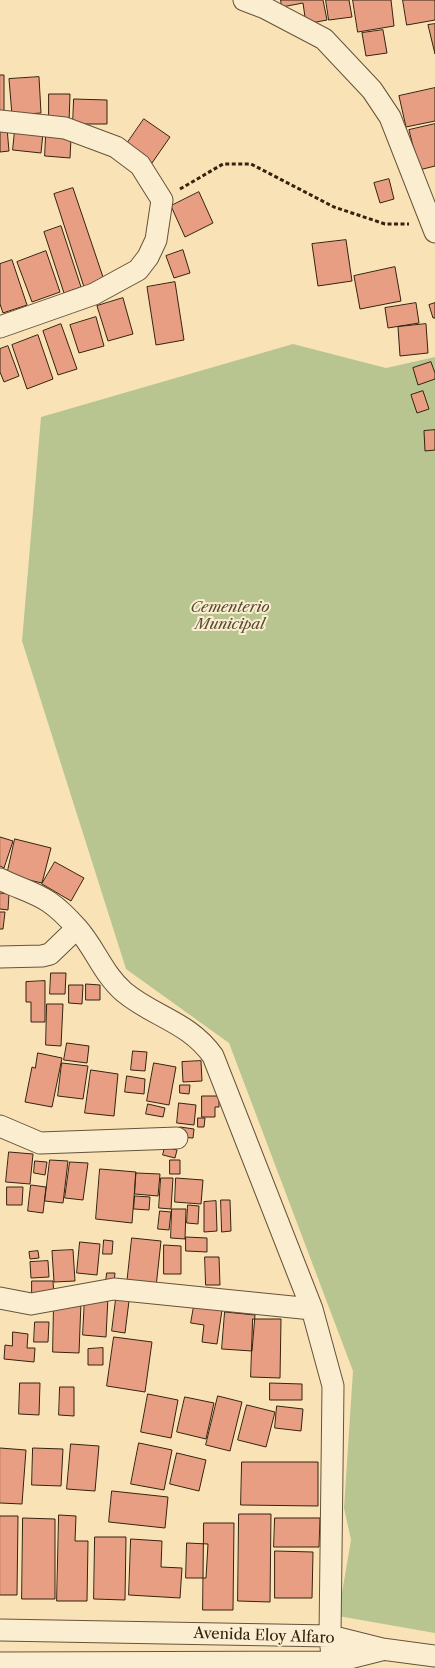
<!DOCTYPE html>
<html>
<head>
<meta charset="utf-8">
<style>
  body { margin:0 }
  canvas { display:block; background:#f9e3b6 }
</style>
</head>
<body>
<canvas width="435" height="1668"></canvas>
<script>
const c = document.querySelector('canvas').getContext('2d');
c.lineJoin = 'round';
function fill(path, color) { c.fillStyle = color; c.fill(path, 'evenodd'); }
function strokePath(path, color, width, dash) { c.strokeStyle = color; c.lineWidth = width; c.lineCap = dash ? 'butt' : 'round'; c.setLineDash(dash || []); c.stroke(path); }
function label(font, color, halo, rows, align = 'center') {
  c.font = font + ' "Libre Caslon Text",serif'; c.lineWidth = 4; c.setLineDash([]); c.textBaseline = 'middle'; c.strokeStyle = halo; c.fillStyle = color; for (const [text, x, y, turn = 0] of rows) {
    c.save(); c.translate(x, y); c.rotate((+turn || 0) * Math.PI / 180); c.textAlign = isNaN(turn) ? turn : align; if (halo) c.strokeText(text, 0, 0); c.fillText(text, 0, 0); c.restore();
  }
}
fill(new Path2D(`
  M293,344L386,368L435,357V1633L338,1616L351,1540L344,1508L353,1371L229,1043L126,969L22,641L41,417Z`), '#b9c591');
const building = new Path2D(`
  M281,0H323L327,20L306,24L303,3L282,7Z
  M326,0H349L352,17L329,20Z
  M353,0H391L394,26L358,32Z
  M403,0H435V20L407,25Z
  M435,24V54L428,25Z
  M383,30L387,53L366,56L362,33Z
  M0,75H4V112H0Z
  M39,77L41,113L12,115L9,79Z
  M435,88V121L406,127L399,96Z
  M49,94H70L69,123H49Z
  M74,99L107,100V124H73Z
  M144,119L170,137L152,163L126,145Z
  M435,124V166L419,170L409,130Z
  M7,128L9,151L0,152V129Z
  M15,130L43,133L41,153L13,150Z
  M46,136L71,138L70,158L45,156Z
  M389,179L394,199L380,203L374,183Z
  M73,188L104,280L84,287L54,194Z
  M199,192L213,223L185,237L171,206Z
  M61,226L81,287L64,293L44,232Z
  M346,240L352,281L318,286L312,244Z
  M183,250L190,273L174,278L166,256Z
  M46,251L60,292L32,302L17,262Z
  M12,260L27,305L3,313L0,304V264Z
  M395,267L401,301L360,309L354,276Z
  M175,282L184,340L156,345L147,287Z
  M123,298L133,334L108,341L97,306Z
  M416,303L419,323L388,328L385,308Z
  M435,303V318H433L429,305Z
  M96,317L104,346L79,353L70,325Z
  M61,324L77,369L58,375L43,331Z
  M426,324L428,353L400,356L398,327Z
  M38,335L53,379L27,389L12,345Z
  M8,346L19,376L4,382L0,372V349Z
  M431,362L435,373V379L418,385L413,368Z
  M423,391L429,409L417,413L411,395Z
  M435,430V450L425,451L424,431Z
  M0,837L13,841L4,868L0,866Z
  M15,839L51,848L42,883L7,875Z
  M55,862L84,878L71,901L42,884Z
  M0,893L9,894L8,910L0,909Z
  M0,912H5L3,929H0Z
  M51,973H66L65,994H50Z
  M45,981V1022H31V1002H26V982Z
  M86,984L100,985V1000H86Z
  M69,985H83L82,1004L69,1003Z
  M47,1004H63L61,1046L46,1045Z
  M67,1043L89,1046L87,1063L64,1060Z
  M133,1051L147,1052L145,1071L131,1070Z
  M38,1053L62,1058L52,1107L25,1102L32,1067L35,1068Z
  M201,1061L202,1081L183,1082L182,1062Z
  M62,1063L88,1066L83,1099L58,1096Z
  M154,1063L176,1067L169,1105L147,1101Z
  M91,1070L118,1074L114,1116L85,1113Z
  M127,1076L145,1079L144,1094L125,1092Z
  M180,1085H190L189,1094L180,1093Z
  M202,1096H219V1107H215V1117H202Z
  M179,1103L196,1105L194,1125L177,1123Z
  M148,1104L165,1108L163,1117L146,1114Z
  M198,1118H205L204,1127H198Z
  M180,1127L194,1129L193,1138L179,1137Z
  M165,1147L177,1150L175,1158L163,1155Z
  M9,1152L33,1154L30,1184L6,1182Z
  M50,1160L68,1161L63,1203L45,1201Z
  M170,1160H180V1174H170Z
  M35,1161L47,1162L45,1175L34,1173Z
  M70,1162L88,1163L83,1200L65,1198Z
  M100,1169L136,1172L132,1223L96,1219Z
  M136,1173L160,1174L158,1196L135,1194Z
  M161,1178H173L171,1209L159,1208Z
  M176,1178L203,1180L201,1204L175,1202Z
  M31,1185L46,1187L43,1213L28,1211Z
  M7,1187H23L22,1205H7Z
  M135,1196L150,1197L149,1210L134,1209Z
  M221,1200H230L231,1231L222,1232Z
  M216,1201L217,1231L204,1232V1202Z
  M188,1205L199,1206L198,1224L187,1223Z
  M172,1209H186L185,1239L171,1238Z
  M160,1211L171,1212L169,1230L158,1229Z
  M186,1237L207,1238V1252L186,1251Z
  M132,1238L161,1241L156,1287L127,1284Z
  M104,1240L113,1241L112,1254H103Z
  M80,1242L100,1244L97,1275L77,1273Z
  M164,1245L181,1246V1274H164Z
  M73,1250L75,1281L54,1282L52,1251Z
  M38,1251L39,1258L30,1259L29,1252Z
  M205,1257H219L220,1285H206Z
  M48,1261L49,1277L31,1278L30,1262Z
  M107,1273H115L114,1282H106Z
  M32,1281H53L54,1295H32Z
  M85,1296L108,1297L106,1337L83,1335Z
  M116,1299L129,1301L125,1333L112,1331Z
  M54,1302H81L79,1353L53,1352Z
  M194,1306L222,1310L217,1344L202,1342L204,1325L191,1323Z
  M225,1312L255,1315L252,1351L222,1349Z
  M253,1319H281L280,1378L251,1377Z
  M35,1322H49L48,1342H34Z
  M13,1332L28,1334L27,1348H35L34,1362L4,1359L5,1345L12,1346Z
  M114,1337L152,1342L145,1392L107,1386Z
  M103,1348V1365H88V1349Z
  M20,1383H40L39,1415L19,1414Z
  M270,1383L302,1384V1400H270Z
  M60,1387H74V1416L59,1415Z
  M148,1394L178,1400L171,1438L141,1432Z
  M218,1396L242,1402L230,1451L206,1445Z
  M185,1397L214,1403L206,1439L177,1432Z
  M247,1405L275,1412L266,1447L238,1440Z
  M277,1406L303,1409L301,1431L275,1428Z
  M139,1443L172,1450L164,1490L131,1484Z
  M71,1444L99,1446L95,1491L67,1489Z
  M0,1448L26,1450L22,1504L0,1503Z
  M33,1448L63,1449L61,1486L32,1485Z
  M177,1453L206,1460L199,1491L170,1484Z
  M242,1462H318V1506L241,1505Z
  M112,1491L168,1497L165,1528L109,1522Z
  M239,1514H271L270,1602L238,1601Z
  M59,1515L76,1516L75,1541H88L87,1601H57Z
  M0,1516H18L17,1595H0Z
  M23,1518L55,1519V1599H22Z
  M275,1518H320L319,1547H274Z
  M204,1523H234L233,1610H203Z
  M95,1537H126L125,1600L94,1599Z
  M131,1539L162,1541L161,1567L182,1568L180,1598L129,1595Z
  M187,1543L208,1544L206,1578H186Z
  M275,1551L313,1552L312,1598H275Z`);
fill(building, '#e89e83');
strokePath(building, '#352310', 1);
const minor = new Path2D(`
  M244,0L265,8L324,39L372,90L390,117L435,232
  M0,121L65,128L116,147L140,165L162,200L156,240L148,257L138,270L94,294L0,327
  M0,879C15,887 35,892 49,902C58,908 69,919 77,928C95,948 103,974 124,992C154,1017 189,1022 213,1056L312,1309L333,1386L330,1636L333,1668
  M0,957L42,956L50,954L77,928
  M0,1126L40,1143L177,1138
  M0,1298L31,1304L114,1289L312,1309
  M0,1630L330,1636L382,1649L435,1656
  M0,1663L334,1662L381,1650`);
strokePath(minor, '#66533a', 23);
strokePath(new Path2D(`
  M180,189L223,164H251L334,207L385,224H409`), '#352310', 3, [4, 2.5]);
strokePath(minor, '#fbedd0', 21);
label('italic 15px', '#564c30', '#fbedd0', [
  ["Cementerio",230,608],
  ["Municipal",230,625]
]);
label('15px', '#352310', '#fbedd0', [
  ["Avenida Eloy Alfaro",264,1636,2]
]);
</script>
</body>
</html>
